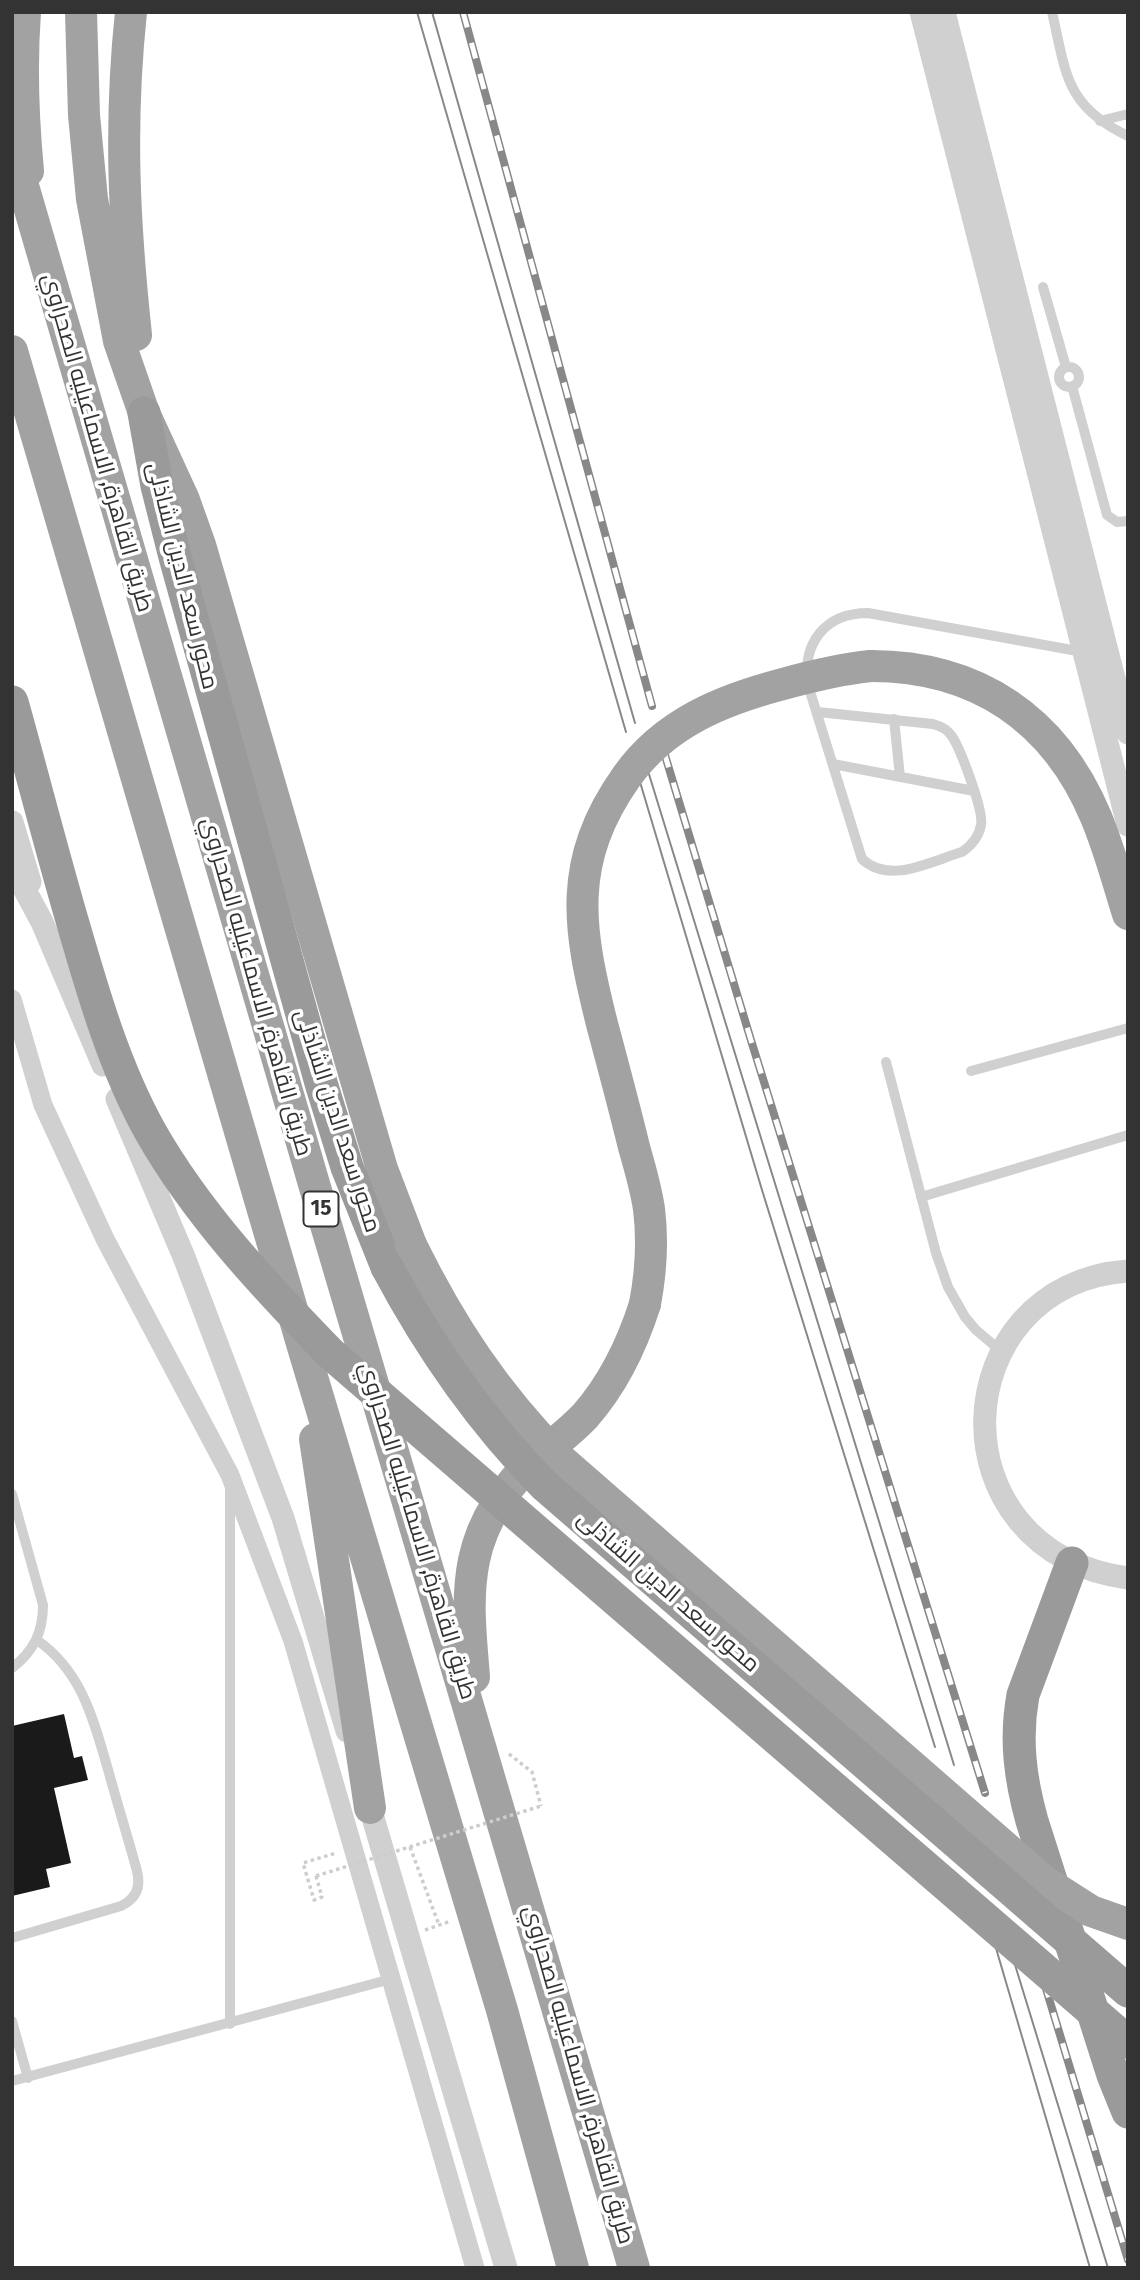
<!DOCTYPE html>
<html>
<head>
<meta charset="utf-8">
<style>
  body { margin:0 }
  #map { position:relative; width:1140px; height:2280px; overflow:hidden; background:#fff; font-family:"Fira Sans",sans-serif }
  canvas { display:block }
  .frame { position:absolute; inset:0; border:14px solid #333; pointer-events:none }
</style>
</head>
<body>
<div id="map">
<canvas width="1140" height="2280"></canvas>
<div class="frame"></div>
</div>
<script>
const c = document.querySelector('canvas').getContext('2d');
c.lineJoin = 'round';
function fill(path, color) { c.fillStyle = color; c.fill(path, 'evenodd'); }
function strokePath(path, color, width, dash) { c.strokeStyle = color; c.lineWidth = width; c.lineCap = dash ? 'butt' : 'round'; c.setLineDash(dash || []); c.stroke(path); }
function label(font, color, halo, rows, align = 'center') {
  c.font = font + ' "Fira Sans",Cairo,sans-serif'; c.lineWidth = 7; c.setLineDash([]); c.textBaseline = 'middle'; c.strokeStyle = halo; c.fillStyle = color; for (const [text, x, y, turn = 0] of rows) {
    c.save(); c.translate(x, y); c.rotate((+turn || 0) * Math.PI / 180); c.textAlign = isNaN(turn) ? turn : align; if (halo) c.strokeText(text, 0, 0); c.fillText(text, 0, 0); c.restore();
  }
}
fill(new Path2D(`
  M64,1714L74,1758L82,1756L88,1780L54,1788L71,1863L46,1869L50,1887L12,1896V1726Z`), '#1a1a1a');
strokePath(new Path2D(`
  M509,1754L532,1772L541,1806
  M410,1847L439,1925
  M316,1876L322,1897L314,1900L303,1863L336,1853
  M425,1930L451,1921`), '#cdcdcd', 3.5, [3.5, 3.5]);
strokePath(new Path2D(`
  M1052,12C1066,73 1065,106 1128,136
  M1100,121L1128,114
  M1043,287L1066,367
  M1059 377a10 10 0 1 1 20 0a10 10 0 1 1-20 0Z
  M1072,386L1107,515L1117,522L1128,521
  M818,712L933,724C940,726 947,729 951,735C960,747 984,811 981,825C979,837 972,845 962,852C931,861 890,885 862,859L808,685C802,643 825,613 868,613L1083,652
  M894,719L900,777
  M833,764L974,791
  M886,1062L936,1253L948,1287L965,1317L976,1330L1002,1352
  M971,1071L1128,1028
  M921,1197L1128,1135
  M12,1494L43,1605C43,1632 34,1651 12,1668
  M12,1938L121,1906C136,1899 141,1887 137,1871C128,1838 118,1806 109,1773C94,1722 83,1672 37,1640
  M12,2021L28,2078
  M230,2024V1489
  M12,2081L391,1979`), '#d0d0d0', 10);
strokePath(new Path2D(`
  M12,999L43,1105L105,1239L230,1475L293,1641L475,2268`), '#d0d0d0', 19);
strokePath(new Path2D(`
  M921,12L1128,825
  M944,12L1128,733
  M12,822L30,882
  M12,866L42,922L103,1065
  M117,1099L184,1257L283,1518L347,1731
  M1128,1271C944,1284 930,1551 1128,1578
  M366,1794L506,2268`), '#d0d0d0', 23);
strokePath(new Path2D(`
  M25,12C21,66 23,118 28,171
  M81,12L84,115L92,199L119,341L144,413L184,500L200,545L382,1169L411,1245
  M131,12C119,125 124,223 136,335
  M12,148L326,1225L634,2268
  M12,351L303,1347L502,2010L573,2268
  M871,666C977,666 1055,719 1096,817C1109,848 1118,882 1128,914
  M315,1439L370,1808
  M474,1677C471,1638 466,1599 474,1560C482,1521 506,1484 537,1458C553,1444 570,1432 585,1416C614,1383 632,1345 645,1304`), '#a2a2a2', 32);
strokePath(new Path2D(`
  M144,413L157,486L175,557L321,1083L347,1167L387,1267
  M1072,1563L1023,1695C1015,1739 1020,1778 1032,1821L1113,2075L1128,2112`), '#9a9a9a', 33);
strokePath(new Path2D(`
  M417,12L626,732
  M432,12L635,723
  M648,771L954,1765
  M640,782L762,1190L935,1747
  M993,1938L1090,2268
  M1012,1955L1108,2268`), '#888', 2);
const rail = new Path2D(`
  M463,12L652,706
  M664,752L750,1037L985,1793
  M1044,1982L1128,2260`);
strokePath(rail, '#888', 8);
strokePath(rail, '#fff', 5, [16]);
strokePath(new Path2D(`
  M316,1876L541,1806`), '#cdcdcd', 3.5, [3.5, 3.5]);
strokePath(new Path2D(`
  M411,1245C451,1326 495,1393 559,1458L1044,1881L1091,1911L1128,1924
  M645,1304C651,1272 653,1241 649,1209C646,1188 640,1168 634,1147C624,1106 613,1065 602,1024C578,928 566,862 627,776C665,723 722,700 783,684C812,676 841,669 871,666`), '#a2a2a2', 32);
strokePath(new Path2D(`
  M12,702C33,777 52,852 74,927C94,996 115,1068 150,1131C197,1214 264,1285 330,1353L1128,2042
  M387,1267C430,1348 480,1420 544,1485L1128,1991`), '#9a9a9a', 33);
for (const [x, y, w] of [
  [321,1209,35]
]) { const box = new Path2D(); box.roundRect(x - w / 2, y - 17.5, w, 35, 5); c.fillStyle = '#fff'; c.fill(box); strokePath(box, '#333', 2); }
label('bold 21px', '#333', null, [
  ["15",321,1209]
]);
label('23px', '#333', '#fff', [
  ["طريق القاهرة, الاسماعيليه الصحراوي",97,443,74],
  ["محور سعد الدين الشاذلى",182,576,76],
  ["طريق القاهرة, الاسماعيليه الصحراوي",256,987,74],
  ["محور سعد الدين الشاذلى",337,1121,72],
  ["طريق القاهرة, الاسماعيليه الصحراوي",417,1531,73],
  ["محور سعد الدين الشاذلى",668,1592,41],
  ["طريق القاهرة, الاسماعيليه الصحراوي",578,2075,74]
]);
</script>
</body>
</html>
